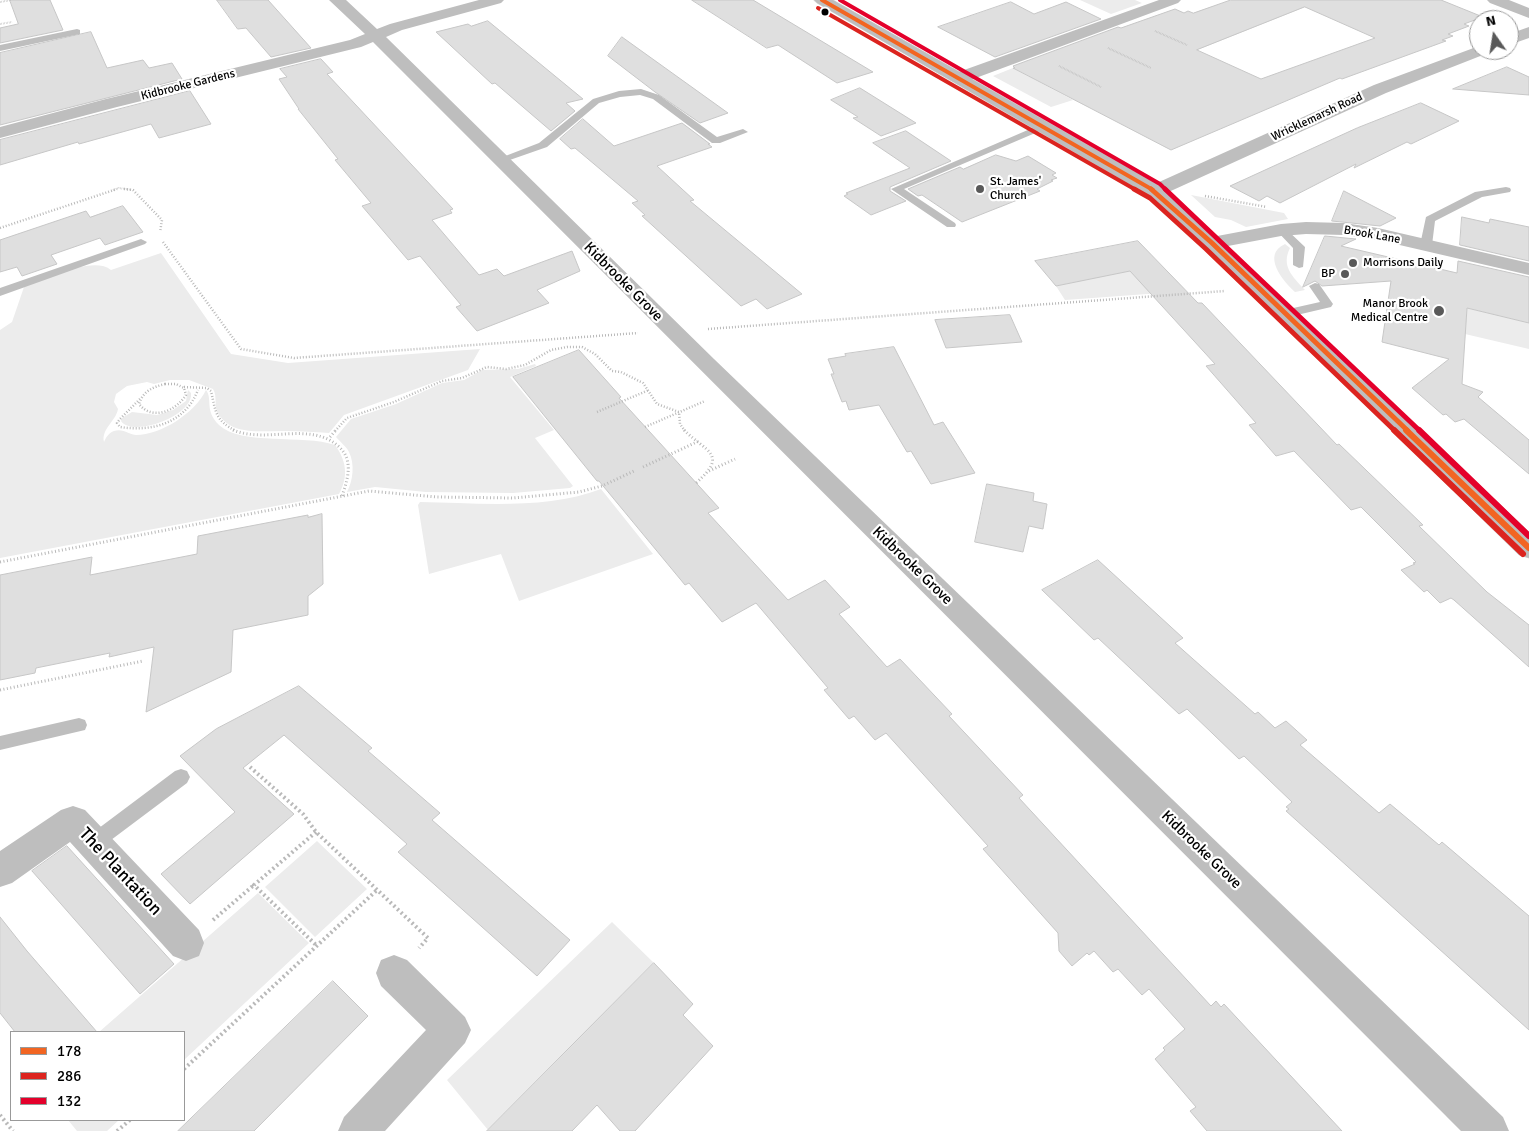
<!DOCTYPE html>
<style>
body{margin:0}
#map{position:relative;width:1529px;height:1131px;overflow:hidden;background:#fff;font-family:Signika,sans-serif}
canvas{display:block}
.legend{position:absolute;left:10px;top:1031px;width:175px;height:90px;box-sizing:border-box;background:#fff;border:1px solid #999;margin:0;padding:6px 9px;list-style:none;font-size:15px;color:#000}
.legend li{display:flex;align-items:center;gap:10px;height:25px}
.legend b{width:25px;border:1px solid #999}
.north{position:absolute;left:1469px;top:10px;width:50px;height:50px;box-sizing:border-box;background:#fff;border:1px solid #999;border-radius:50%;rotate:347deg;font-size:14px;font-weight:700;line-height:20px;text-align:center;color:#000}
.north::after{content:'';display:block;margin:auto;width:18px;height:22px;background:#595959;clip-path:polygon(50% 0,100% 100%,50% 72%,0 100%)}
</style>
<div id="map">
<canvas width="1529" height="1131"></canvas>
<ul class="legend">
<li><b style="height:6px;background:#f26522"></b>178</li>
<li><b style="height:6px;background:#dc241f"></b>286</li>
<li><b style="height:6px;background:#e4002b"></b>132</li>
</ul>
<div class="north">N</div>
</div>
<script>
const ctx = document.querySelector('canvas').getContext('2d');
ctx.lineJoin = 'round';
function fill(path, color) { ctx.fillStyle = color; ctx.fill(path, 'evenodd'); }
function stroke(path, color, width, dash) { ctx.strokeStyle = color; ctx.lineWidth = width; ctx.lineCap = dash ? 'butt' : 'round'; ctx.setLineDash(dash || []); ctx.stroke(path); }
function drawText(font, color, halo, rows, align = 'center') {
  ctx.font = font + ' Signika,sans-serif'; ctx.lineWidth = 4.5; ctx.setLineDash([]); ctx.textBaseline = 'middle'; ctx.strokeStyle = halo; ctx.fillStyle = color; for (const [text, x, y, turn = 0] of rows) {
    ctx.save(); ctx.translate(x, y); ctx.rotate((+turn || 0) * Math.PI / 180); ctx.textAlign = isNaN(turn) ? turn : align; if (halo) ctx.strokeText(text, 0, 0); ctx.fillText(text, 0, 0); ctx.restore();
  }
}
fill(new Path2D(`
 M1080,0H1135L1142,3L1111,14Z
 M1013,68L1073,100L1051,107L993,76Z
 M1191,195L1284,213L1288,219L1246,227L1231,220L1215,217Z
 M1285,244L1290,248C1281,266 1292,276 1305,290L1295,292C1283,281 1261,255 1285,244Z
 M161,253L231,354L288,363L480,349L468,370L344,415L329,433C315,432 301,431 287,431C264,430 234,437 219,415C213,407 218,397 213,389L189,380H170L154,384L147,382L127,386L116,394L114,402L118,409C116,421 101,429 104,442C106,437 109,433 114,431C123,428 130,435 136,435C161,435 195,413 206,390C213,399 204,410 219,425C241,446 303,434 335,445C346,460 349,476 339,494L0,558V330L12,322L24,287C44,280 93,255 111,270Z
 M1139,266L1161,293L1065,300L1056,286Z
 M1467,308L1529,323V349L1465,334Z
 M535,364L536,366L510,377L554,430L535,438L573,486L570,488L513,493L426,492L375,487L347,492C353,481 355,464 349,452C346,446 340,442 336,437L351,419L396,404L442,383L464,380L482,370L518,369Z
 M188,390L191,393C194,416 132,438 121,421L122,418L132,412L157,415L173,410L186,401Z
 M601,489L653,554L519,601L501,554L429,574L418,505L420,502C478,503 547,510 601,489Z
 M317,841L367,889L315,937L265,887Z
 M258,893L309,943L184,1060V1032H99Z
 M612,922L654,963L488,1130L447,1080Z
 M68,1120H119L107,1131H77Z`), '#ececec');
const building = new Path2D(`
 M10,0H50L63,30L0,43V28L18,24Z
 M217,0H268L311,48L271,57L246,28L238,29Z
 M692,0H753L873,72L837,83L778,45L767,48Z
 M1231,0H1441L1483,17L1464,24L1469,26L1448,34L1453,36L1442,40L1446,41L1342,79L1340,78L1171,150L1013,68H1015L1013,66L1118,27L1121,28L1175,9L1184,13L1188,11L1193,13ZM1305,7L1375,38L1261,79L1197,50Z
 M1011,2L1034,14L1066,2L1101,19L995,57L938,27Z
 M488,21L583,99L566,103L575,111L551,131L495,83L492,84L436,32L468,24L471,26Z
 M91,32L107,68L143,60L149,68L172,63L182,79L0,125V53Z
 M622,37L728,113L700,123L655,92L608,56Z
 M321,59L333,72L327,74L453,209L450,210L452,213L432,220L479,275L497,269L504,276L572,251L580,271L537,290L549,303L477,331L456,307L461,305L420,256L408,260L362,206L371,203L335,160L338,159L298,109H299L279,79L287,77L280,69Z
 M1507,67L1529,77V95L1453,89Z
 M860,88L916,123L881,136L853,118L858,117L831,100Z
 M190,91L211,124L159,138L151,124L79,144L78,142L0,165V140Z
 M1421,103L1459,121L1411,144L1407,142L1354,168L1356,164L1280,203L1267,196L1259,201L1230,186L1357,128Z
 M583,119L614,146L682,123L710,144H708L712,147L657,166L694,200L690,201L802,294L767,309L756,299L741,306L642,216L645,215L632,203L638,201L575,148L571,149L560,139Z
 M906,131L951,161L890,187V191L906,201L871,215L844,196L848,194L846,193L910,168L873,143Z
 M996,155L1016,161L1028,156L1056,173L1052,175L1057,178L1051,180L1053,181L1037,189L1040,191L962,222L922,195L918,196L908,189L960,167L963,169Z
 M1344,191L1396,218L1380,226L1332,221Z
 M123,206L143,232L105,245L100,238L51,255L57,264L22,276L17,267L0,272V240L86,211L90,217Z
 M1462,217L1489,223L1490,219L1529,227V261L1460,245Z
 M1325,236L1356,239L1341,246L1457,273L1458,261L1529,277V323L1467,308L1462,384L1483,392L1478,397L1529,440V474L1464,419L1455,422L1446,414L1443,415L1412,388L1449,359L1382,342L1391,281L1322,286L1315,281L1303,287Z
 M1138,241L1198,303H1202L1337,445L1339,444L1423,525L1419,526L1457,563L1487,592L1529,625V667L1454,600L1451,598L1440,603L1427,590L1424,592L1401,570L1415,564L1413,563L1416,562L1361,507L1351,510L1294,451L1276,456L1249,425L1256,423L1206,366L1215,364L1130,271L1056,286L1035,261Z
 M1010,315L1022,342L946,348L935,320Z
 M894,347L934,425L943,422L975,473L931,484L911,451L907,452L879,405L849,410L846,401L842,402L831,374H834L828,359L846,356L845,354Z
 M579,350L621,397L619,398L719,508L708,513L788,600L825,580L850,607L839,614L887,667L900,659L952,714L949,716L1023,795L1019,798L1211,1006L1216,1001L1221,1007L1224,1004L1342,1131H1207L1190,1111L1196,1107L1155,1059L1165,1050L1163,1048L1185,1029L1149,989L1142,995L1118,969L1113,972L1094,951L1089,955L1087,953L1072,966L1059,951L1058,933L983,849L988,846L886,733L875,740L854,716L849,719L824,690L828,688L756,603L722,622L689,583L685,585L599,481H597L513,377Z
 M987,484L1034,493L1033,501L1047,504L1043,529L1029,526L1023,552L975,542Z
 M322,514L323,584L308,596V615L233,630L231,672L146,712L154,647L109,657L110,653L36,668L35,673L0,680V575L92,557L90,575L197,554L198,536L308,515V517Z
 M1098,560L1183,638L1175,643L1255,714L1258,712L1275,728L1286,721L1307,740L1300,745L1379,813L1390,804L1439,845L1442,842L1529,916V1030L1286,811L1289,809L1286,807L1292,802L1244,756L1239,759L1187,709L1179,714L1098,638L1094,640L1042,590Z
 M299,686L372,748L368,751L440,813L432,820L570,940L537,976L398,852L407,844L284,735L243,768L294,814L190,904L161,874L235,812L180,756L216,729Z
 M67,846L174,964L140,994L32,871Z
 M0,917L27,951L97,1032H15L0,1013Z
 M654,963L693,1004L683,1015L713,1046L635,1131H620L597,1105L572,1131H487Z
 M333,981L368,1016L254,1131H178Z`);
fill(building, '#dfdfdf');
stroke(building, '#c7c7c7', 1);
const primary = new Path2D(`
 M814,0H833L1162,187L1219,239L1529,532V558L1519,555L1205,247L1148,195L817,3Z`);
stroke(primary, '#dbdbdb', 1);
stroke(new Path2D(`
 M0,2L11,0
 M0,24L12,22
 M1155,31L1187,45
 M1108,48L1151,68
 M1059,66L1101,87
 M113,190L119,188L132,190`), '#b9b9b9', 2, [0.5, 1]);
stroke(new Path2D(`
 M124,189L133,190L162,220L160,232
 M1205,196L1267,207
 M0,228L117,189
 M163,242L241,349L294,358L638,333
 M708,329L1225,291
 M165,384H176L184,388L186,395C176,411 152,421 139,404C143,391 153,387 165,384Z
 M184,387L207,388L211,391C216,413 215,420 236,431
 M140,399L120,419L117,423L120,427C153,432 185,423 198,390
 M597,412L649,390
 M645,427L705,401
 M335,431L347,418L394,402L442,381L462,378L487,367L506,369L525,365L551,350L567,347H582L595,354L612,371L621,372L643,383L657,404L679,412L680,424L685,431`), '#b9b9b9', 2.5, [1, 2]);
stroke(new Path2D(`
 M233,430C266,444 310,421 338,446C354,459 348,479 342,496
 M684,430C706,452 729,454 696,483
 M330,437L336,430
 M643,467L699,441
 M709,471L735,459
 M0,562L369,491L437,497L513,498L579,492L602,486L634,471
 M0,690L143,661`), '#b9b9b9', 3, [1, 2.5]);
stroke(new Path2D(`
 M250,767L303,814L316,832L428,938L419,948
 M316,832L254,885L317,946
 M213,920L254,885
 M184,1069L377,890
 M0,1115L13,1131
 M117,1131L130,1120`), '#b9b9b9', 4, [2, 3]);
fill(new Path2D(`
 M77,29L80,30V34L0,51V45Z
 M641,89L659,95L717,137L743,129L748,132L720,143H712L653,99L640,95L620,97L599,103L547,147L504,162H496L495,160L539,143L593,99L619,91Z
 M1044,123L1047,124V128L904,189L955,223L956,225L955,227H947L891,189Z
 M1506,187L1510,188L1511,190L1510,192L1482,197L1435,221L1432,245L1426,248L1422,247L1420,245L1426,217L1475,192Z
 M1281,227L1285,228L1305,247L1303,267L1299,268L1293,265V248L1276,230Z
 M141,239L147,242L145,244L0,296V288Z
 M1315,283L1319,284L1333,304L1331,307L1284,318L1280,317L1278,314L1280,311L1320,302L1309,286Z
 M79,718L85,720L87,725L85,730L0,750V736Z
 M181,769L187,771L190,777L187,783L99,849L93,852L87,849L84,843L87,837L175,771Z`), '#bebebe');
fill(new Path2D(`
 M329,0H346L377,29L390,24L479,0H504L501,3L402,30L386,37L714,359L1503,1117L1509,1131H1461L373,42L361,47L117,107L0,138V127L106,99L350,40L365,34Z
 M1159,0H1181L1178,3L965,82H953L951,78L953,74Z
 M1487,0H1509L1529,8V18L1490,3Z
 M1529,27V38L1509,45V34Z
 M1479,46V50H1490L1488,53L1386,93L1162,195L1155,197L1148,195L1145,191L1148,187L1374,85Z
 M1306,222L1344,223L1378,228L1529,263V275L1378,240L1344,235L1306,234L1281,236L1212,249L1205,247L1202,243L1205,239L1212,237L1281,224Z
 M73,806L85,810L199,930L204,943L199,956L186,961L173,956L70,842L12,883L0,887V851L61,810Z
 M394,955L407,960L465,1017L471,1030L465,1043L385,1131H338L344,1117L426,1030L381,986L376,973L381,960Z`), '#bebebe');
fill(primary, '#bebebe');
stroke(new Path2D(`
 M822,0L1153,190`), '#f26522', 4);
stroke(new Path2D(`
 M1151,189L1212,243L1408,431`), '#f26522', 5);
stroke(new Path2D(`
 M1406,430L1529,548`), '#f26522', 6);
stroke(new Path2D(`
 M818,8L1136,190`), '#dc241f', 4);
stroke(new Path2D(`
 M1134,189L1150,198L1206,249L1395,431`), '#dc241f', 5);
stroke(new Path2D(`
 M1394,430L1523,554`), '#dc241f', 6);
stroke(new Path2D(`
 M840,0L1160,184L1166,190`), '#e4002b', 4);
stroke(new Path2D(`
 M1165,189L1420,431`), '#e4002b', 5);
stroke(new Path2D(`
 M1419,430L1529,536`), '#e4002b', 6);
for (const [x, y, r, color] of [
 [825,12,4.5,"#000"],
 [980,189,5,"#595959"],
 [1353,263,5,"#595959"],
 [1345,274,5,"#595959"],
 [1439,311,6,"#595959"]
]) { const dot = new Path2D(); dot.arc(x, y, r, 0, 2 * Math.PI); ctx.fillStyle = color; ctx.fill(dot); stroke(dot, '#fff', 2); }
drawText('12px', '#000', '#fff', [
 ["Kidbrooke Gardens",188,85,-14],
 ["Wricklemarsh Road",1317,117,-25],
 ["Brook Lane",1372,235,10]
]);
drawText('12px', '#000', '#fff', [
 ["St. James'",990,182],
 ["Church",990,196],
 ["Morrisons Daily",1363,263],
 ["BP",1335,274,"right"],
 ["Manor Brook",1428,304,"right"],
 ["Medical Centre",1428,318,"right"]
], 'left');
drawText('15px', '#000', '#fff', [
 ["Kidbrooke Grove",623,282,45],
 ["Kidbrooke Grove",912,566,44],
 ["Kidbrooke Grove",1201,850,44]
]);
drawText('18px', '#000', '#fff', [
 ["The Plantation",120,872,47]
]);
</script>
